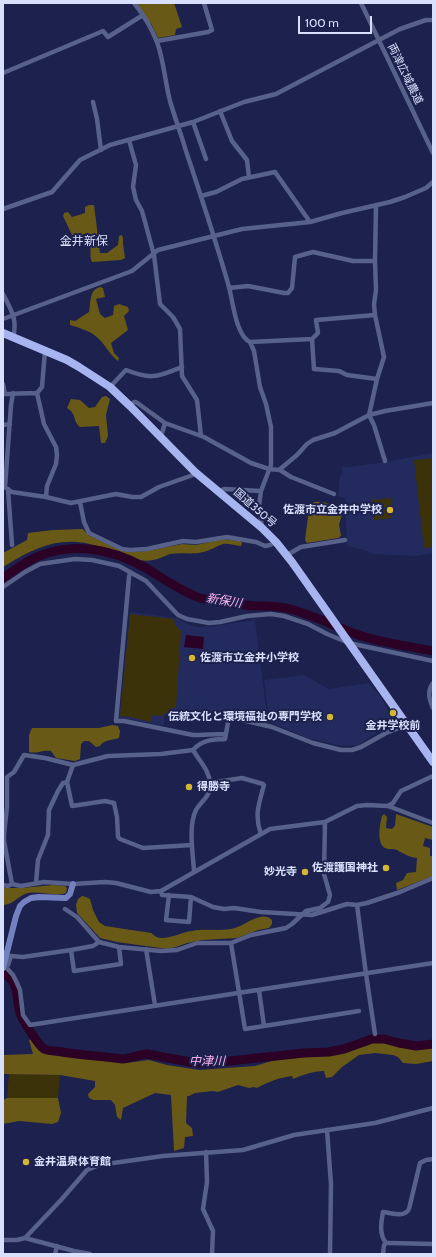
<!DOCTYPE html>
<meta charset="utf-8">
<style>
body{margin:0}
#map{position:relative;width:436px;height:1257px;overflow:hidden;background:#1c214d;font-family:Cabin,sans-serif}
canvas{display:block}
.frame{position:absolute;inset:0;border:4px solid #d9e0fd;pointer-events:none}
.scale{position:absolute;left:298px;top:16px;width:74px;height:18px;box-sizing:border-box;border:2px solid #d9e0fd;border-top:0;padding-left:5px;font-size:12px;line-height:14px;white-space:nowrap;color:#d9e0fd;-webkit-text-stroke:3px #1c214d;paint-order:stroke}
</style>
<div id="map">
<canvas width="436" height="1257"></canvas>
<div class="frame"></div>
<div class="scale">100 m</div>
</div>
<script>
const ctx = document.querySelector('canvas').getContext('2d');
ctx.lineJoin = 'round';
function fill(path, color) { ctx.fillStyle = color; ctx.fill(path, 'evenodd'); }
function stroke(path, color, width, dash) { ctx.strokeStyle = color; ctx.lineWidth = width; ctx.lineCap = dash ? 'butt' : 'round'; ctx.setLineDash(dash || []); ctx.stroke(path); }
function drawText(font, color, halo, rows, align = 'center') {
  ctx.font = font + ' Cabin,"Noto Sans JP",sans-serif'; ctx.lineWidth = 4; ctx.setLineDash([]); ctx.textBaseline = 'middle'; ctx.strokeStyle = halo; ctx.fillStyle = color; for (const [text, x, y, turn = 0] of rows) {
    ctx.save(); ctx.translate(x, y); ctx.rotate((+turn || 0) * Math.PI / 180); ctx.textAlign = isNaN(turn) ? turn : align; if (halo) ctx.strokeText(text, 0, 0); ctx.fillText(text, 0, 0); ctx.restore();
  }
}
fill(new Path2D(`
 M433,453V553L415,556L373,554L364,550L347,546L345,498L338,496L340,475H342V467H348L386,462Z
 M130,612L177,618L190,625L198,627L214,626L255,620L268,723L226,714L174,710L173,715H164V726L129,719H119Z
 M304,675L329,689L369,683L383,700L388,711L399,725L378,732L359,745L349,746L336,745L308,738L269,722L264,680Z`), '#232a5d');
fill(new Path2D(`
 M433,458V547L424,548L414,460Z
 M391,498V507L373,509L372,500Z
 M391,509L392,518L374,520L373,511Z
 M130,614L174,619L175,625L181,631L176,708H172L171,714L163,713V716L152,715V722L129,717L120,716Z
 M9,1074L60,1075L58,1098H7Z`), '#3c320a');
fill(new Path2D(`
 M136,3H174L182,27L176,29L175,35L158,38L152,25Z
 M89,205H94L100,253H107L118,245L119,236L121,235L123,237V244L125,258L121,260L92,262C88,252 94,245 87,233L79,236L72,235L63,216L64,213L68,212L72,217L85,213V207Z
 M100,287L103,288L105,297L96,299L100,314L105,318L113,315L114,306L119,304L128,307L129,311L124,316L128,330L111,343L114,353L119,358L118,361C110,355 106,346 99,339C91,331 80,328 70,325V320L75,321L89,312C91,302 89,290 100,287Z
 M106,396L110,399L106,415L108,436L105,443H101L99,426L80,427C72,420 77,414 67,408L71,399L80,400L89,408L95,407L102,397Z
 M314,502C328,501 332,505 342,514L339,525L341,536L338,538L307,543L305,540L309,509Z
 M83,529L88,535L120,550L129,552L147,551L182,544L196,545L223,539L240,541L242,543L241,546C235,546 229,543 223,544C216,546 210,551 203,552C193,555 181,552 170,554C164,556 159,559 153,560C138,563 122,555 109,550C66,533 40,544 3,567V553L27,540L28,533L53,530Z
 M112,725L118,726L120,731L119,738C113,740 103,740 100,746L96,747L89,741H84L81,744L80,759L75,761L56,758L51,751C41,750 39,754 29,752V735L32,728H99Z
 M384,814L387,817L386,828L392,829L395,826L396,814L433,827V840L425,838L423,846L430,848V856H433V876L397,890L396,883L403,880L407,873L416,872L417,858C409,857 404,854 397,850C393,848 389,850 385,848C376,843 380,824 382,816Z
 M53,885L65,886L67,888L66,893C56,897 40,891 28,893C19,895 13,905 3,905V888H22Z
 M82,896L86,897L90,899L93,910L99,922L105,926L151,933C155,936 157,938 162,938C172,938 182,932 192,931C206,928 222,932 235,928C246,925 262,910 272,920V924L269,928L258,930L237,938L202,940L187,943L176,947L167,949L117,942L100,938L77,913L76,905L78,899Z
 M33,1038L42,1052L52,1055L95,1059L126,1063L149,1060L167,1065L199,1070L255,1066L275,1060L307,1054H335L351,1050L372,1042L382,1041L395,1046L414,1049L433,1047V1061L416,1064L403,1063L398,1057L393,1055L375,1053L359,1055L342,1067L332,1077L326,1078L324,1071C313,1071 303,1075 293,1079L292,1076C278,1078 270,1081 257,1088L254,1087L249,1088L238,1085L218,1092L213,1091L195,1093L189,1096H187L186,1123L192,1128L193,1136L185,1137L184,1148L174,1151L171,1095L155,1093L123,1108L121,1120L117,1117L115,1105L111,1100H93L89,1098L88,1094L95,1087V1081L60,1075L4,1074L3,1055L33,1054L29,1040Z
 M7,1098H58L61,1113L58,1122L52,1124L19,1121L3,1124V1100Z`), '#695917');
fill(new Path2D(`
 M186,635L204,637L203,649L184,647Z`), '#2b0225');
stroke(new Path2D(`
 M3,578C15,570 26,561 39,556C74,542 112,549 144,567C163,578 180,591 200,598C215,602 230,604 245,605C260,607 276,605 290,609C313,615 334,626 356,634C380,643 408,646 433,651
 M3,972C21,985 15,995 20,1013C22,1019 38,1045 44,1049C46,1050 52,1051 56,1051C78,1055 100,1056 122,1059C131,1058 139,1055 147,1054L195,1063H211L304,1053L329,1052L344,1049L372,1039H384L399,1043L416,1046L433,1044`), '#2b0225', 9);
stroke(new Path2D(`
 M134,3C144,15 151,27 157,42C164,61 165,82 170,101C175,118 181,134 186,151C201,196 216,241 229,287C233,302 236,336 250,342L254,351L260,387L266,404L271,427V465L261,491L259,506L262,527
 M361,3L433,153
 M157,41L208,32L212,30L204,3
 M3,73L103,31L108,37L143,15
 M93,102L97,119L101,150
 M220,111L232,141L247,160L249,177
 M193,122L206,159
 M129,140L136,165L133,187L136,200L142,211L154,255L160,304L173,317L180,329L182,376L197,400L201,436
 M201,196L216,192L242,179L275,172L310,222
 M3,209L52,192L80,160L110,145L193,122L244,102L276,94L400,29L426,20H433
 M375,261L376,290L374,304L375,315L384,357L377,379L369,415L374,425L385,461
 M229,288L248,286L284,293H288L292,288L295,257L313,252L353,261H375L376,205
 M3,294C11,310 18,319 13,338
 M375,315L316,320L318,333L312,339L314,369L339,371L347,375L377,379
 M3,319L132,271L158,250L242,229L310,222L342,213L390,202L405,197L426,188L433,182
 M250,342L312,339
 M45,351L42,387L37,393L44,424L56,447L57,455L56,464L47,486L46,497
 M3,384L5,394
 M110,387L126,370C152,380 157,377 182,367
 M3,394L37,393
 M130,406L134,402H136L165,423L204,437L251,463L269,469L279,470L297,455L307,444L313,440L335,433L369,415L385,411L433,403
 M3,425L10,424
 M162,433L165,423
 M280,470L291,477L334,494
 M3,486L12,492L46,497L71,503L116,494L132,497H141L159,487L193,475L195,472
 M5,487L11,405L13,393
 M8,489L12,545
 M219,492L224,489L261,491
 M80,502L84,522L89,533L122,549L130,550L147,549L183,541L196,542L227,537L256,542L265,546L270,545L276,542
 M287,555L301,547L345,540
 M130,573L129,577L116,721H124L193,735C204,735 215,734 226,734
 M3,587L25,572L40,564L75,559L92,560L119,566L146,581L178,615L187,619L209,623L220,622L247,616L271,614L284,616L308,624L327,634L349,643L433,661
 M433,683C427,691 429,699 433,708
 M193,750C200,762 211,772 210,786C210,797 201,801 196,810C188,826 193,854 194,871
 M67,782L72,806L105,801L114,803L117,817L118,837L120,839L143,848L192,845
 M210,783L242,778L263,784L264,785C259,803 254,816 261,834
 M388,806L393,803L401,791L433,776
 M36,883L38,860L48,835L49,810L58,791L63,783L67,782L73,765L108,756L161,754L193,750C203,739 212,740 225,739L229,717L272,727L313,743L341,750H352L361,747L386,733L407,725
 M12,884L4,841V834L7,807V777L14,772L24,755L45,758L73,765
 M3,885L8,886L12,884L21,886L44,882L73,884L105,882L116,883L151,892L161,891L270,829L325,822L357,806L367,805L388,806L433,823
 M161,891L162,895L191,897L213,907L224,909L234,908L261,912L312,915L347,904L357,905L367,903L400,892L433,878
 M169,895L166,920L189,922L191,897
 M357,905L366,974L375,1034
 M65,909L77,917L99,942L119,947L161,951L177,950L197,943H231L251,935L286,928L292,924L306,911L320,908L328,902L330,895L324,874L325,822
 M99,942L93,946L71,950L23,957L11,956L8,965H4L13,975L17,983L20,990L23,1015L30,1025L433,963
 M231,943L245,1029L359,1011
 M146,949L155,1005
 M71,950L74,971L121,964L119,947
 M259,990L264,1026
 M327,1130L331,1184L330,1254
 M206,1152L207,1182L203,1209L213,1231L212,1254
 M25,1238L61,1200L87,1170L99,1165L163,1156L243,1150L294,1135L375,1123L433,1108
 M3,1240H17L25,1238L74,1251L90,1254
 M386,1243C379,1234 381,1223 383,1212C392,1213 404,1218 409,1209L420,1163L426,1160L433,1159
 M55,1254L57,1246
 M383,1254L384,1245L386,1243H389L433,1244`), '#586189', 4.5);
stroke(new Path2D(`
 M3,968L16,916L20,906L24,902L31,898L39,897L66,898L70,894L73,884`), '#7481c1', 6);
stroke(new Path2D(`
 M3,333L67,360L79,367L110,387L130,406L195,472L262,528L276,542L292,562L433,762`), '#a7b4f0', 8);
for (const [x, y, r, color] of [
 [390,510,4,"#d5b534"],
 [192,658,4,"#d5b534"],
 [393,713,4,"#d5b534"],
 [330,717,4,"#d5b534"],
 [189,787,4,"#d5b534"],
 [386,868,4,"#d5b534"],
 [305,872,4,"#d5b534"],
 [26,1162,4,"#d5b534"]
]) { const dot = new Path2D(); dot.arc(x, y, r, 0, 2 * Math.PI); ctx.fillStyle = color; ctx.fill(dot); stroke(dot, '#1c214d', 1.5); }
drawText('11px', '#d9e0fd', '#1c214d', [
 ["両津広域農道",405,74,64],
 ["国道350号",255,508,41]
]);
drawText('bold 11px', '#d9e0fd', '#1c214d', [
 ["佐渡市立金井中学校",382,510],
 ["佐渡市立金井小学校",200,658,"left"],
 ["伝統文化と環境福祉の専門学校",322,717],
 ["金井学校前",393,726,"center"],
 ["得勝寺",197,787,"left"],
 ["佐渡護国神社",378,868],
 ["妙光寺",297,872],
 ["金井温泉体育館",34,1162,"left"]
], 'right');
drawText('12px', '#dbe0f7', '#1c214d', [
 ["金井新保",84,241]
]);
drawText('italic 12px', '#feb3ee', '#1c214d', [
 ["新保川",224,601,9],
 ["中津川",207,1061]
]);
</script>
